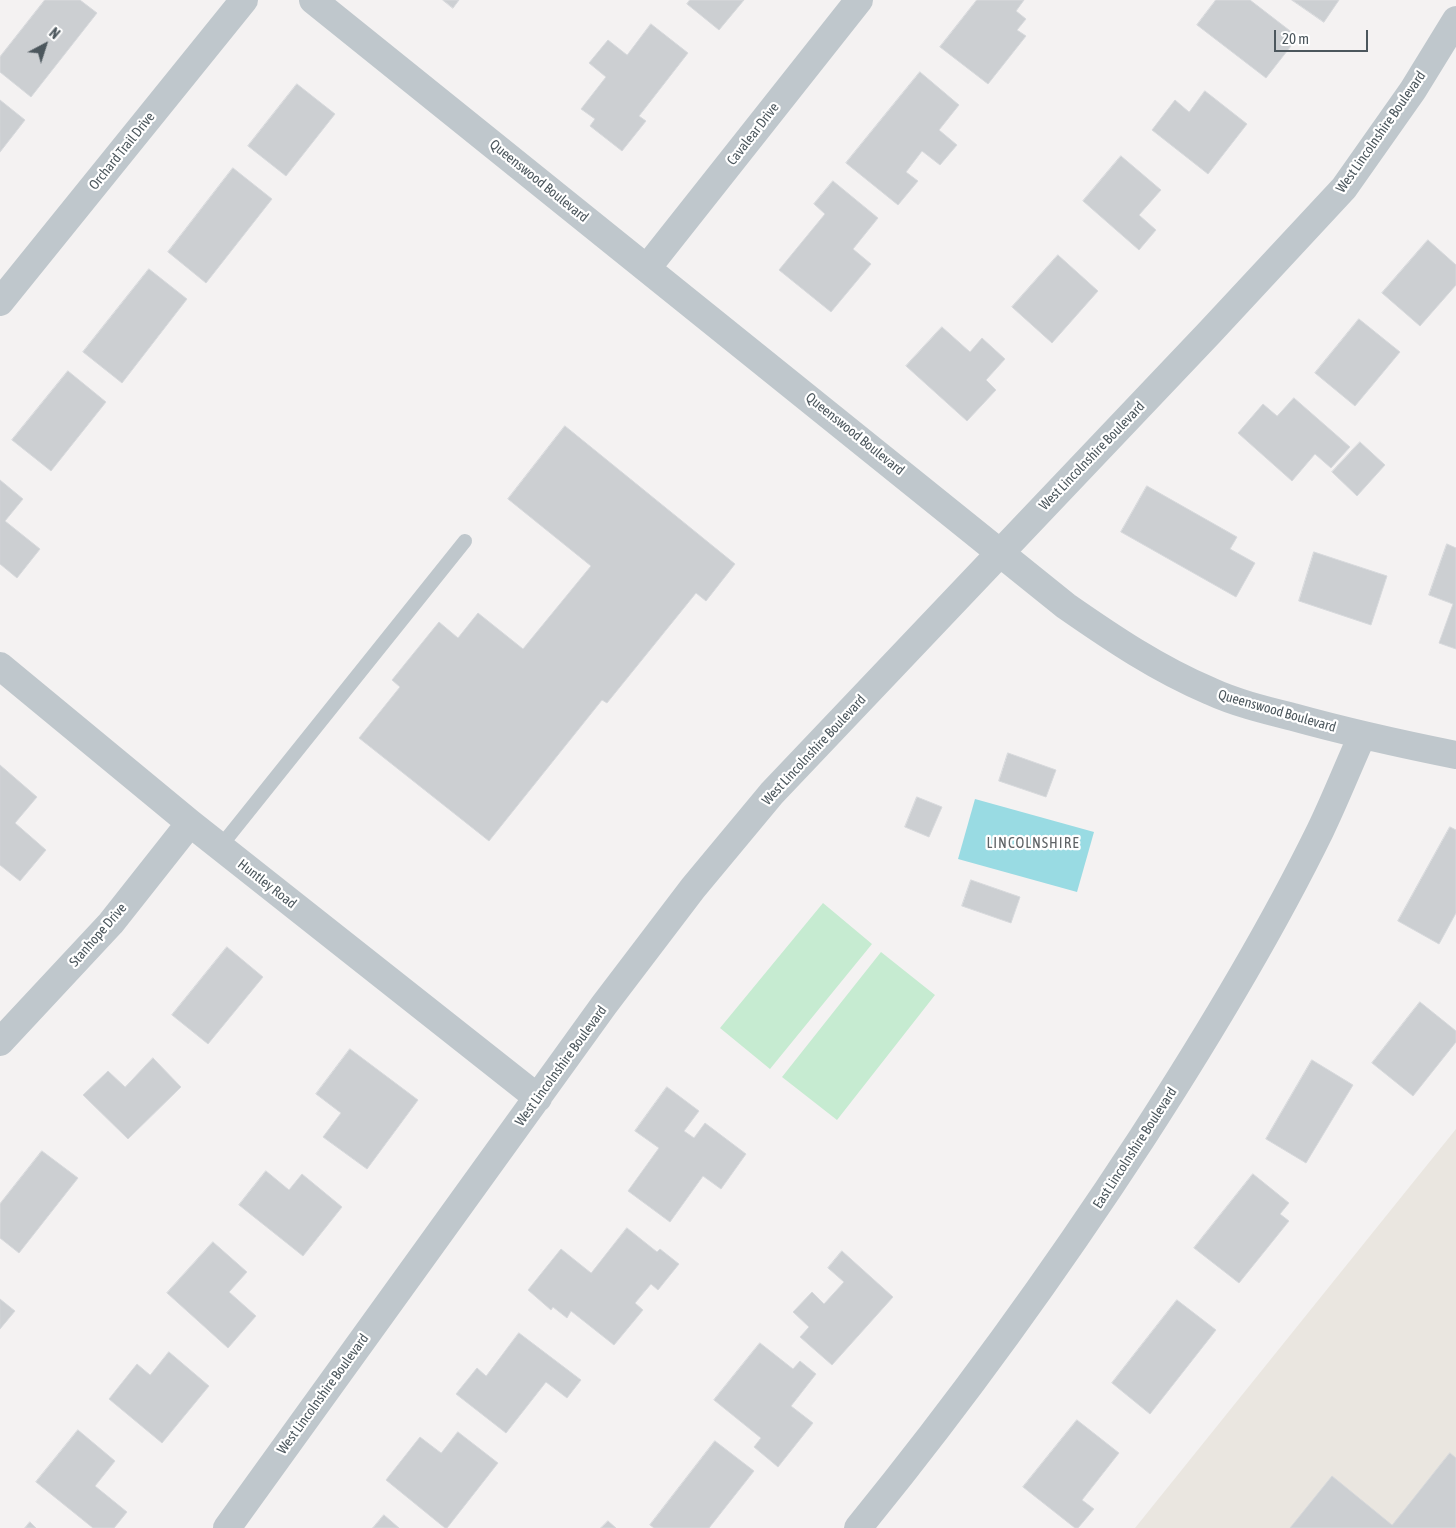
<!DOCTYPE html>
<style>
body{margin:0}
#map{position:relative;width:1456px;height:1528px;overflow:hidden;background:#f4f2f2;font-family:"Asap Condensed",sans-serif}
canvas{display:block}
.north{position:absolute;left:20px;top:20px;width:50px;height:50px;-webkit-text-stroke:4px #fff;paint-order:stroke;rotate:40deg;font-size:14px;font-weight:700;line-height:20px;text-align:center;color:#4c575d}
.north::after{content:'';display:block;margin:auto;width:18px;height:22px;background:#4c575d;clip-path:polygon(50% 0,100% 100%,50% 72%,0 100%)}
.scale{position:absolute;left:1274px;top:30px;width:94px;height:22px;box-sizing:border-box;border:2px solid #4c575d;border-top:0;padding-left:6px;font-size:15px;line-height:18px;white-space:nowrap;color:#4c575d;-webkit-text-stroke:4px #fff;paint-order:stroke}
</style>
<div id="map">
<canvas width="1456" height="1528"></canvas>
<div class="north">N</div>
<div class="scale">20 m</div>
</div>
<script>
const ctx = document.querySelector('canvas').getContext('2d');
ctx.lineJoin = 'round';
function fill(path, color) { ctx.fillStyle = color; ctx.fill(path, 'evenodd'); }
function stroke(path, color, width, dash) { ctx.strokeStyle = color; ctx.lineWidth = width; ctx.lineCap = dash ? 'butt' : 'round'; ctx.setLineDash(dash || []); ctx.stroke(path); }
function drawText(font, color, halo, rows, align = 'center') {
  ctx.font = font + ' "Asap Condensed",sans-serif'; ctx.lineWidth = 4.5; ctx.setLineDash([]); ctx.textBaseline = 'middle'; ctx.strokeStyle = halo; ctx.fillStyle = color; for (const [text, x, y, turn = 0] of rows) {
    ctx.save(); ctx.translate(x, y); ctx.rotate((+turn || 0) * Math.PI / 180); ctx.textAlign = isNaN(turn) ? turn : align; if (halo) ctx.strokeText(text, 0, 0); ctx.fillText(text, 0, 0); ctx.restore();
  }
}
fill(new Path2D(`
 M1456,1129V1528H1135Z`), '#eae6e0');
fill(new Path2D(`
 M823,903L872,944L770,1069L720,1028Z
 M881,952L935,995L837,1120L782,1077Z`), '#c6ebd1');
fill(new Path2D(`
 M975,799L1094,832L1077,892L958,859Z`), '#99dbe3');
const building = new Path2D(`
 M45,0H80L97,13L31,97L0,72V57Z
 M443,0H459L453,8Z
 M690,0H744L719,30L687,4Z
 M977,0H1024L1016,11L1026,19L1017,30L1026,36L988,84L940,47Z
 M1216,0H1250L1298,37L1266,78L1197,25Z
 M1292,0H1339L1324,22Z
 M651,24L688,53L639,116L646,121L622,151L590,126L595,119L581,109L606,77L589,63L608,40L627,55Z
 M920,72L959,105L939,130L957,145L940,165L922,151L906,172L918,181L898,205L846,163Z
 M297,84L335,114L286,176L248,146Z
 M1205,91L1247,124L1208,174L1152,130L1175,100L1189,112Z
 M0,100L25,120L0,152Z
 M1121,156L1161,190L1139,215L1156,230L1139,250L1083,201Z
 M233,168L272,199L206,283L168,252Z
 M833,181L878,218L853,249L871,264L831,312L779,270L825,214L814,204Z
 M1428,240L1456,265V285L1420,326L1382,293Z
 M1058,255L1098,291L1052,343L1012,307Z
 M149,269L187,299L122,383L83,352Z
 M1359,319L1400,352L1355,406L1315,373Z
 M942,327L970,352L982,338L1005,359L986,380L996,390L967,421L906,366Z
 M68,371L106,402L51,471L12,440Z
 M1294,398L1350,447L1331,468L1315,454L1292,481L1238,433L1263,404L1277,416Z
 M565,426L735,564L706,601L696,593L607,703L602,700L489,841L359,738L400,687L392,680L439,622L458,638L478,613L523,649L591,566L508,499Z
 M1360,442L1385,465L1357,496L1332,472Z
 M0,480L23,499L5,521L40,549L17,578L0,564Z
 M1147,486L1237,537L1230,549L1255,563L1236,597L1121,532Z
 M1447,544L1456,548V649L1439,643L1453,604L1429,595Z
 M1314,552L1387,576L1371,625L1299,601Z
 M1008,753L1056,770L1046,797L999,781Z
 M0,765L37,797L15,823L46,850L20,881L0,865Z
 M917,797L942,807L929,837L905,827Z
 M1450,827L1456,830V913L1439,944L1398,921Z
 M971,880L1020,897L1011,923L962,906Z
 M227,947L263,977L208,1044L172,1015Z
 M1420,1002L1456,1031V1042L1413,1096L1372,1063Z
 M350,1049L418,1100L367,1169L323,1137L341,1113L316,1094Z
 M153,1058L181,1087L128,1139L83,1095L108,1071L125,1087Z
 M1312,1060L1353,1085L1306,1163L1266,1139Z
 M667,1087L699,1111L684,1131L694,1138L705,1123L746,1154L721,1189L703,1176L670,1222L628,1191L659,1148L635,1131Z
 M42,1151L78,1178L19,1253L0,1238V1204Z
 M266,1171L289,1190L302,1174L342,1207L303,1256L239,1205Z
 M1253,1174L1289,1203L1280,1214L1289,1221L1239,1283L1194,1248Z
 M627,1228L657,1252L660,1249L679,1264L658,1290L651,1284L635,1303L643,1310L614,1345L571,1311L567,1318L553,1307L551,1310L528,1290L561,1249L591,1273Z
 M213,1242L247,1272L229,1292L256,1316L228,1348L167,1293Z
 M842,1251L893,1297L832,1365L800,1337L809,1327L793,1312L812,1292L824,1304L844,1282L828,1268Z
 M0,1299L15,1311L0,1329Z
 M1177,1300L1216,1330L1150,1414L1112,1383Z
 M519,1333L581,1380L567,1398L546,1382L506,1433L456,1394L477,1368L486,1376Z
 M760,1343L793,1369L800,1361L816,1374L791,1406L813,1423L778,1467L754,1447L761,1438L714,1400Z
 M169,1352L209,1386L162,1443L109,1399L137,1364L150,1375Z
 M1077,1420L1119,1453L1082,1500L1094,1509L1078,1528H1075L1023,1487Z
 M78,1430L115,1461L95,1486L127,1512L114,1528H93L36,1482Z
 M458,1432L498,1463L447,1528H445L386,1480L420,1437L441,1453Z
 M715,1441L754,1471L709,1528H654L650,1525Z
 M1450,1453L1456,1458V1528H1290L1332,1476L1392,1525Z
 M384,1515L399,1528H373Z
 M608,1521L616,1528H601Z
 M30,1522L36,1528H25Z`);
fill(building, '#cccfd2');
stroke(building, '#d7d9dc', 1);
stroke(new Path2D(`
 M220,847L465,541`), '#bfc7cc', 14);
stroke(new Path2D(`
 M313,0L1066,606C1112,638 1158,669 1210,691C1236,703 1265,710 1293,717C1347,732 1401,744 1456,755
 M647,268L859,0
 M0,302L244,0
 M0,666L190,823L538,1098
 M0,1042L111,923L190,823
 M227,1528L604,1005L693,888L772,793L1210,332L1344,188L1413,90L1456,20
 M858,1528C960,1403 1054,1273 1142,1138C1206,1039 1268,937 1320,831C1335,800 1348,767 1362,736`), '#bfc7cc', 28);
drawText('14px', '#4c575d', '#fff', [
 ["West Lincolnshire Boulevard",1381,132,-55],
 ["Cavalear Drive",753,134,-52],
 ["Orchard Trail Drive",122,151,-51],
 ["Queenswood Boulevard",539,181,39],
 ["Queenswood Boulevard",855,434,39],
 ["West Lincolnshire Boulevard",1092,456,-46],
 ["Queenswood Boulevard",1277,711,16],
 ["West Lincolnshire Boulevard",814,750,-47],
 ["Huntley Road",267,884,38],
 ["Stanhope Drive",98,935,-49],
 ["West Lincolnshire Boulevard",561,1066,-54],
 ["East Lincolnshire Boulevard",1135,1148,-57],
 ["West Lincolnshire Boulevard",323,1394,-54]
]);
ctx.letterSpacing = '1px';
drawText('15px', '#5f6366', '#fff', [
 ["LINCOLNSHIRE",1033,843]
]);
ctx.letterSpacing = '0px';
</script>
